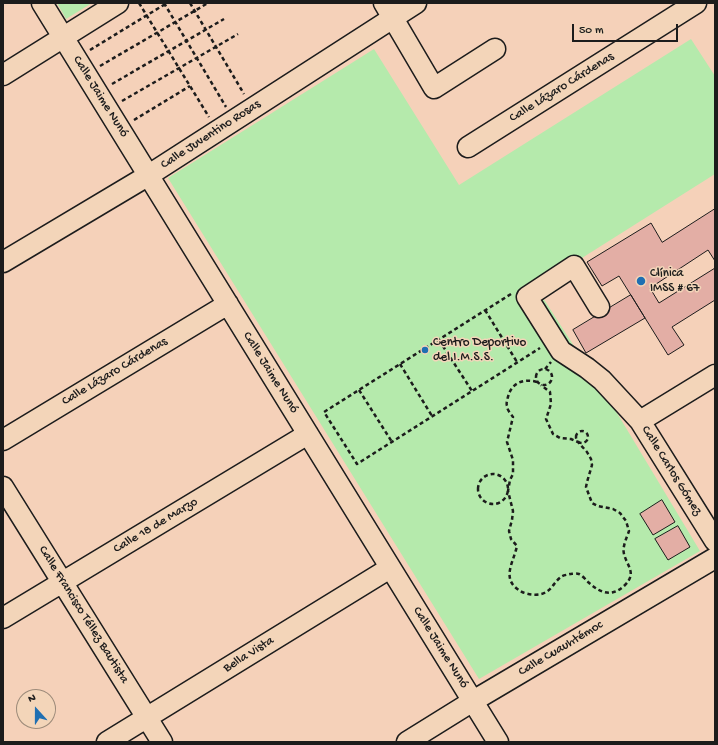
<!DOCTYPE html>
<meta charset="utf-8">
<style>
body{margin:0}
#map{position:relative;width:718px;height:745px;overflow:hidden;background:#f5d1b9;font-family:"Gochi Hand",sans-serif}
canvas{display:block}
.frame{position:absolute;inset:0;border:4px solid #1c1c1c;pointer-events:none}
.north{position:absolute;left:16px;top:689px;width:40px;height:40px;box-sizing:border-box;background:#f3d5b9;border:1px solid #9d8b7a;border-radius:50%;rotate:339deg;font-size:11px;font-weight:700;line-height:16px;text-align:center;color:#1c1c1c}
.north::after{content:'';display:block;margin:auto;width:14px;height:18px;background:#1f6fb2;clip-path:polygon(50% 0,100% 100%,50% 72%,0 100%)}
.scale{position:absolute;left:572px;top:24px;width:106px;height:18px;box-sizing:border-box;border:2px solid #1c1c1c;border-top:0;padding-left:5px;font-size:12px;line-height:14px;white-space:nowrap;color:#1c1c1c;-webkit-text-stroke:3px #f3d5b9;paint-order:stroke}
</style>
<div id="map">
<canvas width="718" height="745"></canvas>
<div class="frame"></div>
<div class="north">N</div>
<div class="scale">50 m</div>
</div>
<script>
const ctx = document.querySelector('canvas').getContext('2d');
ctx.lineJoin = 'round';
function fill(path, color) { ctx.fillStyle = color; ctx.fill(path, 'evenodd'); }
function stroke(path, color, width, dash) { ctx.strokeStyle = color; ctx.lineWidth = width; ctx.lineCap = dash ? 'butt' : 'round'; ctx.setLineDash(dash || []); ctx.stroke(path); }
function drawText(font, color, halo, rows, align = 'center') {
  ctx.font = font + ' "Gochi Hand",sans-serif'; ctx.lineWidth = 3; ctx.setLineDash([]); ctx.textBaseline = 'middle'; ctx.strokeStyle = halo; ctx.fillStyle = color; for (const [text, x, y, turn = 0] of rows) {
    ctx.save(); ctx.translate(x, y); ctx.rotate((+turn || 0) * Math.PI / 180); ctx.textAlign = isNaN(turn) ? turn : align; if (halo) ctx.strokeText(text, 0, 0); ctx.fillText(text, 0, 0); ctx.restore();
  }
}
fill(new Path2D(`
 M57,3H92L66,19Z
 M691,39L715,76V174L536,287L617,413L700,551L479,679L168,178L374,49L459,185Z`), '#b5eaac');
const building = new Path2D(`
 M715,209V261L708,250L650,288L659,303L715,268V300L672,327L684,345L668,355L619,276L602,286L587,262L651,223L662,242Z
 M631,295L645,318L586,353L573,330Z
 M662,500L675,522L653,535L640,514Z
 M678,526L690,547L668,560L655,539Z`);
fill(building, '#e3aea5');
stroke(building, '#1c1c1c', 1);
const minor = new Path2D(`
 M42,3L498,742
 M384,3L434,88L495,49
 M3,75L118,3
 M468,147L696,3
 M3,262L149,175L416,3
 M599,307L574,266L527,297L561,351L587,368L602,380L640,421L715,541
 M640,421L715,375
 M3,440L228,304
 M3,487L162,742
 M3,618L308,434
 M107,742L390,568
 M407,742L473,701L715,558`);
stroke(minor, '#1c1c1c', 23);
stroke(new Path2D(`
 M139,3L209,117
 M164,3L226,107
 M190,3L244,94
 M90,50L167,3
 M100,66L208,3
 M112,84L224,19
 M122,101L238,34
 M134,120L190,86
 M511,294L324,412L357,464L540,348
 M485,310L517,362
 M439,340L472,391
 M400,364L432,416
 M545,369L551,362
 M536 377a8 8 0 1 1 16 0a8 8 0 1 1-16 0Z
 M537,382C524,378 511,383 508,397C507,400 506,404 507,406C507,410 511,414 513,417L507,442L513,460V474L510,480L508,491L513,511L512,520L509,531L511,539L517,546C513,564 500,580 522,592C529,595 540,596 546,592C552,589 555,581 561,577C563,575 567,575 570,574C572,574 576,573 579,574C582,575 586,580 588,582C600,593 612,598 625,585C637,573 627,566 624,554C622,547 627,537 629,531L626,521L620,513L613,509L598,506L592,503L586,487L587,482L592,465L591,459L587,452L578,442L571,439L560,438L553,434L546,419L551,404L550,392L541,385
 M359,390L392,442
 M576 437a6 6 0 1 1 12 0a6 6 0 1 1-12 0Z
 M478 489a15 15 0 1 1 30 0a15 15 0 1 1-30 0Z`), '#1c1c1c', 2.5, [4, 3]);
stroke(minor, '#f3d5b9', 20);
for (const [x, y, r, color] of [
 [641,281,5,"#1f6fb2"],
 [425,350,4,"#1f6fb2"]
]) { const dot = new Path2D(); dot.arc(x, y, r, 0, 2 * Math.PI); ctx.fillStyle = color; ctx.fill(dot); stroke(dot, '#f3d5b9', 1.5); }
drawText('13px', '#1c1c1c', '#f3d5b9', [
 ["Calle Lázaro Cárdenas",562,88,-32],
 ["Calle Jaime Nunó",100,97,58],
 ["Calle Juventino Rosas",211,135,-33],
 ["Calle Lázaro Cárdenas",115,372,-31],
 ["Calle Jaime Nunó",270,373,58],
 ["Calle Carlos Gómez",671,471,58],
 ["Calle 18 de Marzo",156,526,-31],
 ["Calle Francisco Téllez Bautista",83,615,58],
 ["Calle Jaime Nunó",440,648,58],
 ["Calle Cuauhtémoc",561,649,-31],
 ["Bella Vista",249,655,-32]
]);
drawText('13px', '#1c1c1c', '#f3d5b9', [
 ["Clínica",650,274],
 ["IMSS # 67",650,289],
 ["Centro Deportivo",433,343],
 ["del I.M.S.S.",433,358]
], 'left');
</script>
